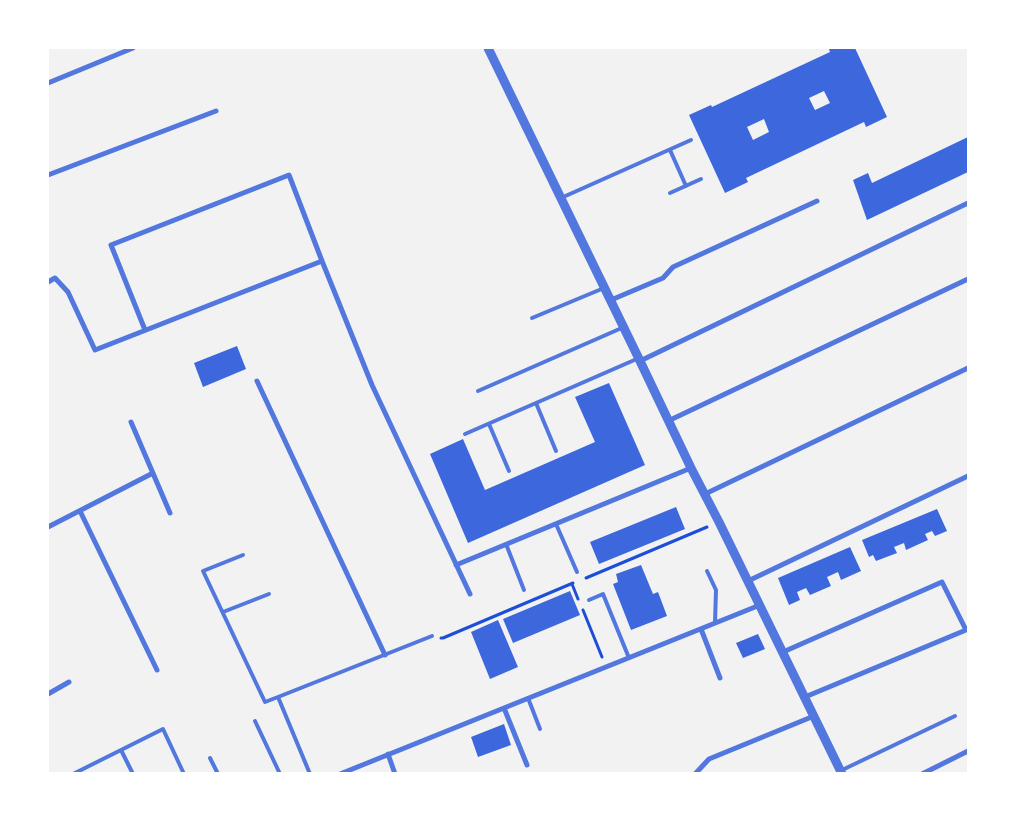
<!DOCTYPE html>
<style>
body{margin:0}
#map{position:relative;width:1016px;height:821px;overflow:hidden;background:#f2f2f2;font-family:"Crimson Pro",serif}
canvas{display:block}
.frame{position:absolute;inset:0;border:49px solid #fff;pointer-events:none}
</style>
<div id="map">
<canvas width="1016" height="821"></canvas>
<div class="frame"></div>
</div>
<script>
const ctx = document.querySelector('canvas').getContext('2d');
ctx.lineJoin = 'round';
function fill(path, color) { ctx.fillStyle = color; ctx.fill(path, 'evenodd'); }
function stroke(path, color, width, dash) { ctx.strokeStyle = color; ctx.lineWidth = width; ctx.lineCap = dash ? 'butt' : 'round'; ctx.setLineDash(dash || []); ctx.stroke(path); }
fill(new Path2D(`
 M832,48H855L887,117L866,127L864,122L746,178L748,182L725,193L689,115L711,105L712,107L830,52L829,49ZM824,91L830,103L815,110L809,98ZM764,119L769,132L753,140L747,127Z
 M968,137V172L867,220L853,180L868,173L872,183Z
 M237,346L246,369L203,387L194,363Z
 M609,383L645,465L468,543L430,454L463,439L485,490L595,442L575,397Z
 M676,507L685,529L599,564L590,542Z
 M937,509L947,531L935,536L932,531L925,534L928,540L906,550L904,543L894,547L897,553L876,561L873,555L869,557L862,540Z
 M850,547L861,571L841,580L838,572L827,577L831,586L810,595L806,588L797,592L800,600L789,605L778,578Z
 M641,565L653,594L658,592L667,616L631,630L613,584L618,582L616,574Z
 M570,591L580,615L513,643L503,619Z
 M498,620L518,667L490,679L471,632Z
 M758,634L765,649L743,658L736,643Z
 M504,724L511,745L478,757L471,737Z`), '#3d67dc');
stroke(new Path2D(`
 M586,578L707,527
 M572,584L578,599
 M583,610L602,657
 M441,638H443L573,583`), '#1d4ed8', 3);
stroke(new Path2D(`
 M670,150L686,186
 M670,193L701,179
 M561,198L691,140
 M532,318L604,288
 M478,391L624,327
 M536,403L556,451
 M489,424L509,471
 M465,434L639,358
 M556,524L577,572
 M506,544L524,590
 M243,555L203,571L265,702L278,697L310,774
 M707,571L716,590L715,623
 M589,600L603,594L629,658
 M223,612L269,594
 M278,697L432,636
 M528,698L540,729
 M255,721L280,774
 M121,750L133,774
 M210,758L218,774
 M840,771L955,716
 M73,774L163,729L184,774`), '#5277de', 4);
stroke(new Path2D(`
 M48,83L133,48
 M48,175L216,111
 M322,261L372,385L470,594
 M48,282L55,278L68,292L95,350L322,261L289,175L111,245L145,330
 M611,300L663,278L673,267L817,201
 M640,361L968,203
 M257,381L385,655
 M668,421L968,279
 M131,422L170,513
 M705,494L968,368
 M80,511L157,670
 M48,527L153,473
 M456,565L691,468
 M748,581L968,476
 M701,629L720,678
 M783,652L942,582L966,630L805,697
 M48,694L69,682
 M504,708L527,765
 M388,754L395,774
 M340,774L760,605
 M695,774L709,759L814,716
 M922,774L968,751`), '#5277de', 5);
stroke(new Path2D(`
 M488,48L640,361L691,468L719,522L842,774`), '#5277de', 9);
</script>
